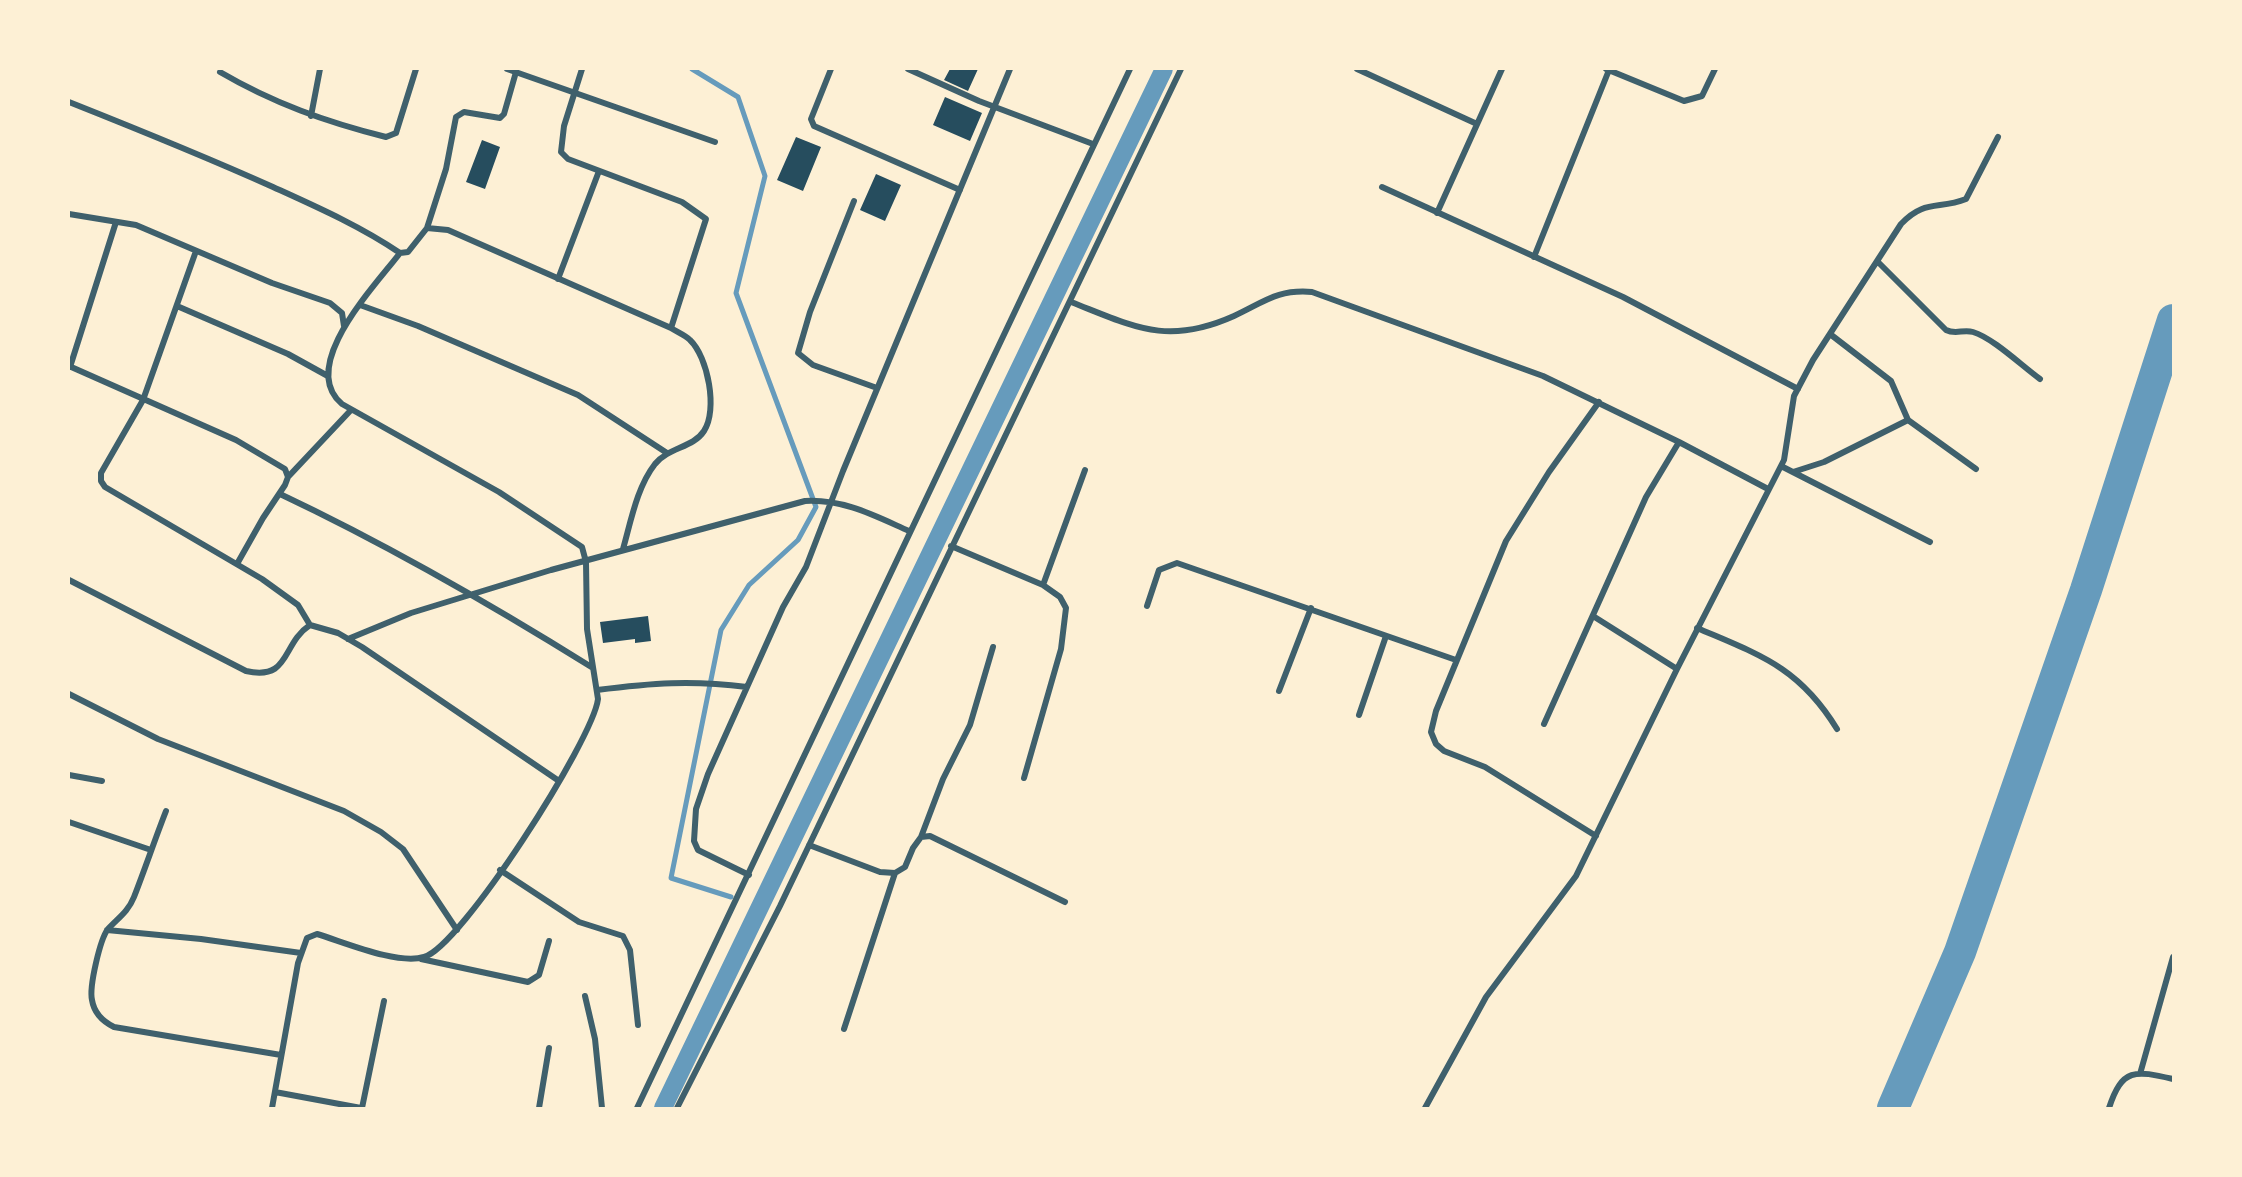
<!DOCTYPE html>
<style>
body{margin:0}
#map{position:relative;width:2242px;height:1177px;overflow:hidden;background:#fdf0d5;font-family:Spectral,serif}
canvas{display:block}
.frame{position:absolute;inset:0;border:70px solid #fdf0d5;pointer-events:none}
</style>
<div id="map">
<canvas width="2242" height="1177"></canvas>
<div class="frame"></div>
</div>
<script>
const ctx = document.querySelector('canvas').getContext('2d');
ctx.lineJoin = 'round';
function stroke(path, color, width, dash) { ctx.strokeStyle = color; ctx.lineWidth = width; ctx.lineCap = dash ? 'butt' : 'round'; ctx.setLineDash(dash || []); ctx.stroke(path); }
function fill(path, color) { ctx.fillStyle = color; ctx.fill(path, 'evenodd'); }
stroke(new Path2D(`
 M692,69L738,97L765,176L736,293L816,507L798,540L749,585L721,630L671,878L731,897`), '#669bbc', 5);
stroke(new Path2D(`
 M663,1108L1164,69`), '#669bbc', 18);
stroke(new Path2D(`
 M1893,1108L1960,952L2086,590L2173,320`), '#669bbc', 32);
fill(new Path2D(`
 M950,69H978L968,91L944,80Z
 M945,97L982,113L970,141L933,125Z
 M796,137L821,147L803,191L777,180Z
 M482,140L500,147L485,189L466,182Z
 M876,174L901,185L885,221L860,210Z
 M648,616L651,641L635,643V639L603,643L600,622Z`), '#264d5e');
stroke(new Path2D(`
 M507,69L715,142
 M582,69L564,126L561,152L568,159L682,202L706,219L671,328
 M831,69L811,119L814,126L960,190
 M908,69L979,101L1093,144
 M1357,69L1477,124
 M1606,69L1684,101L1702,96L1715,69
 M220,72C273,103 326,122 386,137L396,133L416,69
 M69,102C137,129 206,157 273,187C317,207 360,226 400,253L408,252L427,228L448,230L671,328C677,332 685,335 690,340C708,357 718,410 704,431C693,448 669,447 655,464C637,487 631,521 623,549
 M311,116L320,69
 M1382,187L1623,297L1798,389
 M854,201L810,312L798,353L813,365L877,388
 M1437,213L1502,69
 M69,214L136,225L272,283L330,303L342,313L344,326
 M427,228L446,169L456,117L464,112L500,118L504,114L516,72
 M196,251L143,400L101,473V481L105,487L262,579L298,605L310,625
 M1534,257L1609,70
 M1877,261L1946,330C1956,335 1963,329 1973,332C1993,338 2022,366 2040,379
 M558,279L599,171
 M1071,302C1135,327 1167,346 1234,316C1264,302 1278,289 1312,292L1543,376L1679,442L1768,489
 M360,305L418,326L578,395L667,453
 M177,306L288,354L326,375
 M1830,334L1891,381L1908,420L1976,469
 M69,366L236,440L285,469L288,477L285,485L263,518L237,564
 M70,367L116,222
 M1781,466L1930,542
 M1793,472L1824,462L1908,420
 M288,477L351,410
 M280,494C388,545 492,605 593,668
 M951,546L1043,585L1060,597L1066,608L1061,649L1024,778
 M69,580L246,671C291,681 281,644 310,625L338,633L362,647L559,781
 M1043,585L1085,470
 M1147,606L1159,570L1177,563L1456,660
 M1593,616L1677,669
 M1697,628C1760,655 1799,667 1837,729
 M348,639L411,613L551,570L805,501C844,499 875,516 909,531
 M597,690C652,683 691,680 747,687
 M1279,691L1311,608
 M69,694L158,739L344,811L381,832L403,849L457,930
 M1359,715L1386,636
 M1544,724L1646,497L1679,442
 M69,775L102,781
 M166,811C155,839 145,869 134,897C128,912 118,918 108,929C100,939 89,987 92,1000C94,1013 102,1021 114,1027L281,1055
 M69,822L151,850
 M1596,836L1485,767L1444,751L1436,744L1431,732L1436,711L1506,541L1549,472L1599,402
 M921,837L943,779L970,725L993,647
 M809,845L880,872L895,873L905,867L913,848L921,837L930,836L1065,902
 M500,870L579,922L623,936L630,950L638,1025
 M749,875L698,850L694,841L696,809L708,774L752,676L783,607L806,567L843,471L1010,69
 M107,930L201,939L301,953
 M421,959L528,982L539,975L549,941
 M585,996L595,1039L602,1108
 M844,1029L895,873
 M2140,1074L2173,957
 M275,1092L361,1108
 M272,1108L298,963L307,938L317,934C344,942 397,965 424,957C461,947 593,740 598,699L587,629L586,562L582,547L499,492L342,404C297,366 375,286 400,253
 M362,1108L384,1001
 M539,1108L549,1048
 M637,1108L1130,69
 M677,1108L780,906L1181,69
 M1425,1108L1486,997L1576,876L1677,669L1784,460L1794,396L1813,360L1901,224C1925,199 1938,210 1966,199L1998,137
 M2109,1108C2122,1068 2135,1070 2173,1079`), '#3f606c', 6);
</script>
